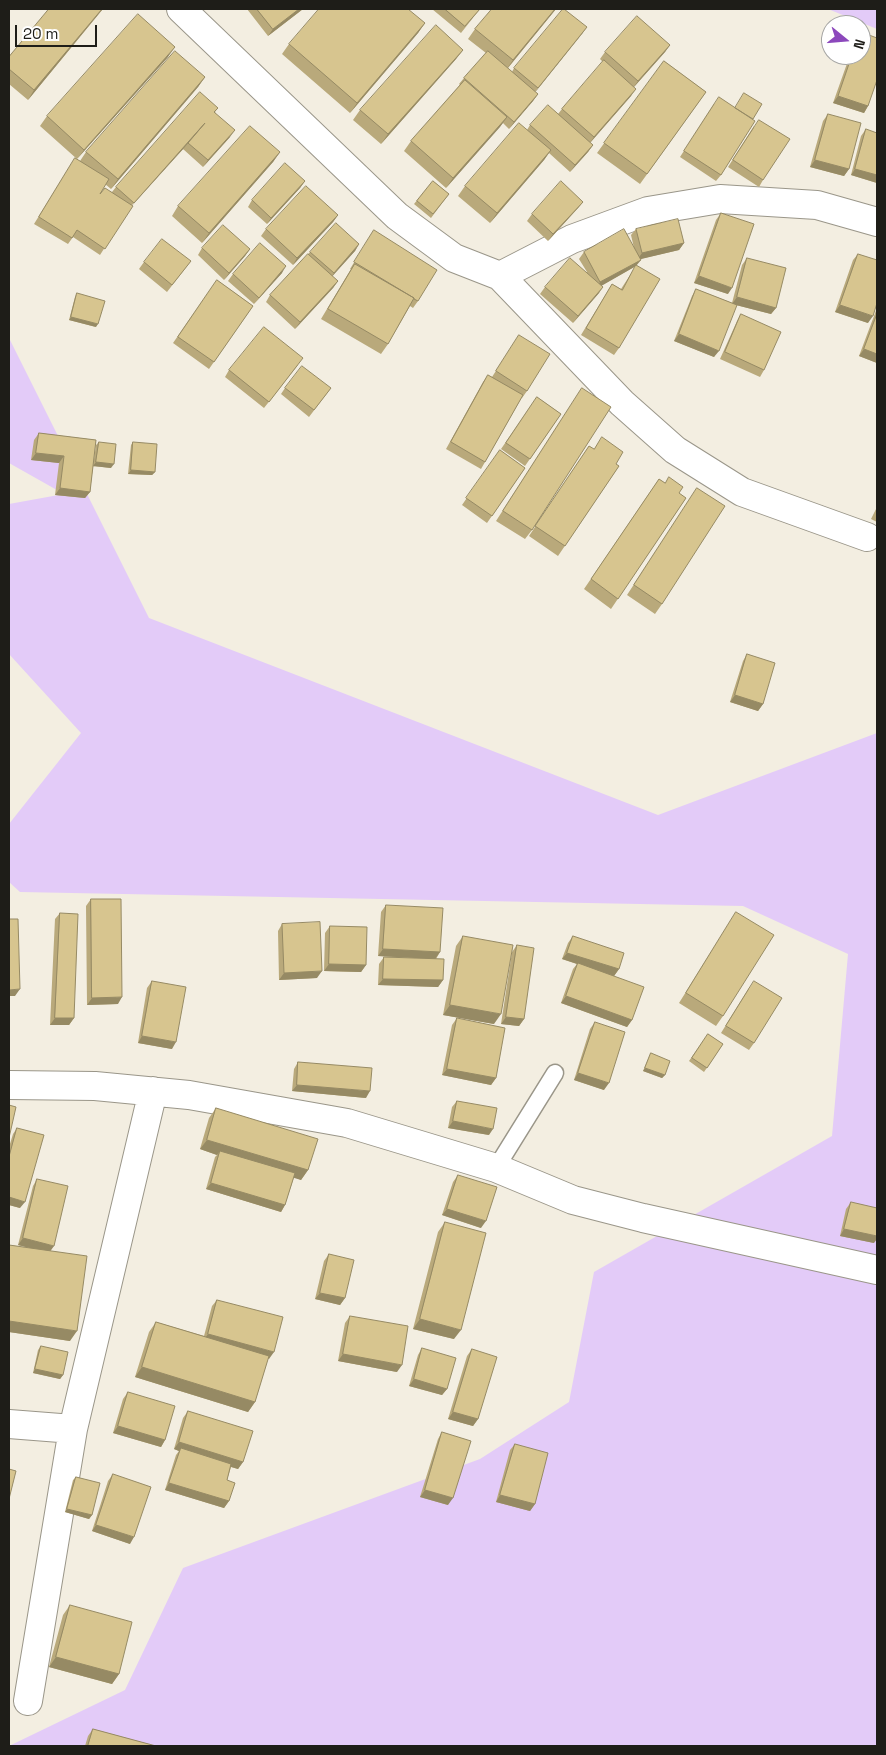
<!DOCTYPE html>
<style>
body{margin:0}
#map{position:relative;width:886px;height:1755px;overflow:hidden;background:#f3eee1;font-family:"Space Grotesk",sans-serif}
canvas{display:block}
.frame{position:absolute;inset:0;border:10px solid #1e1d18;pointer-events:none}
.north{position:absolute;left:821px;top:15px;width:50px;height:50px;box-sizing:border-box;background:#fff;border:1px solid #a5a5a3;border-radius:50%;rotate:107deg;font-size:14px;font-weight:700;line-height:20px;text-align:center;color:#1e1d18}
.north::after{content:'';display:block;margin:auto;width:18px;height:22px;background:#8c48bc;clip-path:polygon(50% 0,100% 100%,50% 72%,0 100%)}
.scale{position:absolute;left:15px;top:25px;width:82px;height:22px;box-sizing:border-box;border:2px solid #1e1d18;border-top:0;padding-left:6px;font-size:15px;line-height:18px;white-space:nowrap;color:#1e1d18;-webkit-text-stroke:4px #fff;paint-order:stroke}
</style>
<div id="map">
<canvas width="886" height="1755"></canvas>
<div class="frame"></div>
<div class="north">N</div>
<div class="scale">20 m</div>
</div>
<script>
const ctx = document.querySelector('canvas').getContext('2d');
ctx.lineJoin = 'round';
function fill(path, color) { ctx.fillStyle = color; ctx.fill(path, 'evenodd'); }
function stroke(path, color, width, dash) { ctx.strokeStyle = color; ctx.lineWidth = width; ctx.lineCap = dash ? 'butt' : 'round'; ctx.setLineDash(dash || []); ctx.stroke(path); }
fill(new Path2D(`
 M828,9H877V29Z
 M9,338L149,618L658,815L877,733V1746H9L125,1690L183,1568L480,1459L569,1402L594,1272L832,1136L848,954L743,906L20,892L9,882V824L81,733L9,654V504L64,494L9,463Z`), '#e3cbf8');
const service = new Path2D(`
 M496,1168L555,1073`);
const minor = new Path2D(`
 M181,9L397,216L454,258L500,276L572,239L648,211L720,199L817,205L877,222
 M500,276L622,403L675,450L742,492L867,537
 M9,1085L95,1086L189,1095L347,1123L496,1168L573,1200L643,1218L877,1270
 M9,1424L73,1429
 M28,1701L73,1429L153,1091`);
stroke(service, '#9a9689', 19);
stroke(minor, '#9a9689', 30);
stroke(service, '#fff', 16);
stroke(minor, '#fff', 28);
fill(new Path2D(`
 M49,9H103L28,100L9,84V57Z
 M247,9H303L268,36Z
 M432,9H480L461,33Z
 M492,9H556L508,68L512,72L514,68L587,27L535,92L538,94L533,101L509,129L503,123L446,188L404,151L411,141L460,85L459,84L464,78L486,53L468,39L475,29Z
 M425,23L418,33L350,113L282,54L289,44Z
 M670,45L665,52L634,87L631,96L590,143L593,145L588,152L570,172L549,153L544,160L490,223L458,196L465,186L527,130L530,125L558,114L562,109L603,62L600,59L605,52Z
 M463,50L456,59L381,144L353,120L360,110Z
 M850,55H861L868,106L864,113L833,103Z
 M168,57L77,159L40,126L47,116Z
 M664,61L706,92L640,184L597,153Z
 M205,77L198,87L111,189L105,184L100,194L112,192L116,187L218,108L215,112L230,137L203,167L183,149L184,148L132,205L100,255L73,237L68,244L34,224L75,158L80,161L86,152Z
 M714,104L753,119L721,175L716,181L680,157Z
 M828,114L849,169L844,176L810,167L823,121Z
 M754,126L763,180L759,187L728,167Z
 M866,129L877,183L851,175L861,136Z
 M280,152L273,162L202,243L172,216L178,206Z
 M305,181L300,188L267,224L248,207L252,200Z
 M433,181L449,194L431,218L414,204Z
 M583,202L578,208L548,241L527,221L532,214Z
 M721,213L728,294L694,283L716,220Z
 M338,215L333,222L293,265L261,236L266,229Z
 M636,229L684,243L679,250L640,259L636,265L619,348L614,355L581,335L612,284L621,289L636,266L602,285L599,293L573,323L540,294L545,287L587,272L579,259L584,252L634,248L631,235Z
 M374,230L418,301L413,308L410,306L388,344L381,354L321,319L351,269H350Z
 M359,244L355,251L332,276L338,281L333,288L295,329L266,302L270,295L310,252Z
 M202,248L250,249L245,256L224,280L198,255Z
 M858,254L868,323L835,312L853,260Z
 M747,258L776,308L771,314L736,305L714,357L674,341L692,296L696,289L732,303L742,265Z
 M191,261L167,292L139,269L144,262Z
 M282,273L254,304L228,281L233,274Z
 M217,280L253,306L209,369L173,343Z
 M77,293L96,327L69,320L75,297Z
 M877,308V363L859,356Z
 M741,314L764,370L760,377L720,359L737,321Z
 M519,335L527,391L522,398V397L485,462L481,469L446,449L483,382L488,375L492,377Z
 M298,365L264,408L225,377L229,370Z
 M285,388H331L309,417L281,394Z
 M582,388L532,530L525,539L496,521Z
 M537,397L561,414L525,466L501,449Z
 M39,433L96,440L90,492L85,498L55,495L59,463L31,460L34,440Z
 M99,442L111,468L93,466L96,445Z
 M133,442L155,472L152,475L128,474L131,445Z
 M589,446L619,466L558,556L529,536Z
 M500,450L525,468L487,523L462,505Z
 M659,479L686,498L611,609L584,589Z
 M697,488L662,604L655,614L627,595Z
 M877,507V522L871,519Z
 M747,654L763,704L758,711L730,702L743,661Z
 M91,899L118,1004L87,1005L86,906Z
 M386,905L440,952L436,959L443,980L438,987L378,985L379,964L384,957L427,959L378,956L381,912Z
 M736,912L723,1016L716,1026L679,1003Z
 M60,913L74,1018L69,1025H50L55,919Z
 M282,924L317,978L279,980L278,931Z
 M330,926L366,965L361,972L324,971L325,933Z
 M463,936L494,1024L443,1015L456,946Z
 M573,936L619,969L614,976L632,1020L627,1027L561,1003L573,969L577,964L562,959L568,943Z
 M517,945L524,1019L519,1026L501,1024L512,952Z
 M152,981L172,1049L138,1043L147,988Z
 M749,988L754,1043L749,1050L721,1033Z
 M457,1018L496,1078L491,1085L442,1075L452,1025Z
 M595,1022L604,1090L574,1080L590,1029Z
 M708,1034L723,1044L704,1072L689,1061Z
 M651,1053L665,1075L662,1078L643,1071L649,1057Z
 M298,1062L366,1098L292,1091L294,1069Z
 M457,1101L489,1135L448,1128L452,1107Z
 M216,1108L308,1170L301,1180L294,1177L285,1205L281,1212L206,1189L215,1157L217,1155L200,1149L209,1118Z
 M17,1128L20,1208L9,1205V1147L13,1134Z
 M458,1175L481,1228L442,1215L453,1182Z
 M37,1179L50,1251L70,1341L9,1332V1245L30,1248L18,1245L33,1186Z
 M851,1202L874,1243L840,1236L846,1209Z
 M445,1222L454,1339L413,1329L438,1232Z
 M329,1254L345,1298L340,1305L315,1299L324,1261Z
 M217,1300L269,1359L268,1358L255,1402L248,1412L135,1377L149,1332L156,1322L204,1336L212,1306Z
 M350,1316L397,1372L338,1361L345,1323Z
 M41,1346L63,1375L60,1379L33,1373L38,1350Z
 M422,1348L447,1389L442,1395L409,1386L418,1355Z
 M472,1349L478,1419L473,1426L448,1419L467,1356Z
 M128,1392L165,1440L161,1447L113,1433L123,1399Z
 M188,1411L243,1462L238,1469L231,1467L227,1480L229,1501L224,1508L165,1490L176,1455L179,1451L174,1449L183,1418Z
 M442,1432L448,1505L420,1497L438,1439Z
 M515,1444L535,1504L530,1511L496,1502L510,1450Z
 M113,1474L130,1544L92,1531L108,1481Z
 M76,1477L92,1515L89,1519L65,1512L73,1480Z
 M70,1605L119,1674L112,1684L49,1667L63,1615Z
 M93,1729L156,1746H85L88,1736Z`), '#b9a97b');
fill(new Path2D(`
 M102,9H103L101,11L28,100L34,90Z
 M299,9H303L268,36L273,29Z
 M555,9H556L506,70L513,60Z
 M425,23L418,33L350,113L357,103Z
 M587,27L582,34L533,95L538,88Z
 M670,45L665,52L633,88L638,81Z
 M175,47L168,57L77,159L84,150Z
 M463,50L456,59L381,144L388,134Z
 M205,77L198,87L111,189L118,179Z
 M636,89L631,96L589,144L594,137Z
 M538,94L533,101L509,129L514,122Z
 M838,96L868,106L864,113L833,103Z
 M507,117L500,127L446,188L453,178Z
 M205,123L184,148L129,209L134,203Z
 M235,130L230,137L203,167L208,160Z
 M593,145L588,152L570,172L575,165Z
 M551,150L544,160L490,223L497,213Z
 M280,152L273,162L202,243L209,233Z
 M815,160L849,169L844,176L810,167Z
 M855,169L877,175V183L851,175Z
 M305,181L300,188L267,224L271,218Z
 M583,202L578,208L548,241L553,234Z
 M338,215L333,222L293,265L297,258Z
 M684,243L679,250L637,260L642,253Z
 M359,244L355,251L329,280L334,273Z
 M250,249L245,256L224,280L229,273Z
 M641,260L636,266L596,289L600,282Z
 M286,266L282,273L254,304L259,298Z
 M699,276L732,288L728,294L694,283Z
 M338,281L333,288L295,329L300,322Z
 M603,287L599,293L573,323L578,316Z
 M737,297L776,308L771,314L732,304Z
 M840,305L873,316L868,323L835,312Z
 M71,317L98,324L96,327L69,320Z
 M679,334L719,351L714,357L674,341Z
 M864,349L877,354V363L859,356Z
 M36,453L64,456L59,463L31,460Z
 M96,462L114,464L111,468L93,466Z
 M131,470L155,472L152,475L128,474Z
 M60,488L90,492L85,498L55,495Z
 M735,695L763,704L758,711L730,702Z
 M383,949L440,952L435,959L378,956Z
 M567,953L619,969L614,976L562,959Z
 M329,964L366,965L361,972L324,971Z
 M322,971L317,978L279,980L284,973Z
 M383,979L443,980L438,987L378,985Z
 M20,989L15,996H9V990Z
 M566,996L632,1020L627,1027L561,1003Z
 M122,997L118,1004L87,1005L92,998Z
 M450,1005L501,1014L494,1024L443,1015Z
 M506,1017L524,1019L519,1026L501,1024Z
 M55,1018H74L69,1025H50Z
 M142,1036L176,1042L172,1049L138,1043Z
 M645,1068L665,1075L662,1078L643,1071Z
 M447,1069L496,1078L491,1085L442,1075Z
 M578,1073L609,1083L604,1090L574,1080Z
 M297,1085L370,1091L366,1098L292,1091Z
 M453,1121L493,1129L489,1135L448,1128Z
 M207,1140L308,1170L301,1180L219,1155L220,1151L217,1155L200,1149Z
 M211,1183L285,1205L281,1212L206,1189Z
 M9,1197L25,1202L20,1208L9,1205Z
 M447,1209L486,1221L481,1228L442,1215Z
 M844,1229L877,1236V1239L874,1243L840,1236Z
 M23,1238L54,1246L49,1253L18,1245Z
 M320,1293L345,1298L340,1305L315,1299Z
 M420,1319L461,1330L454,1339L413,1329Z
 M9,1321L77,1331L70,1341L9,1332Z
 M208,1334L274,1352L269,1359L203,1341Z
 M343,1354L402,1365L397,1372L338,1361Z
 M142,1367L255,1402L248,1412L135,1377Z
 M35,1369L63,1375L60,1379L33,1373Z
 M414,1379L447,1389L442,1395L409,1386Z
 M453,1412L478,1419L473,1426L448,1419Z
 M118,1426L165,1440L161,1447L113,1433Z
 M179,1442L243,1462L238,1469L180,1451L181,1448L179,1451L174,1449Z
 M169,1483L229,1501L224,1508L165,1490Z
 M425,1490L453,1498L448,1505L420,1497Z
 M500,1495L535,1504L530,1511L496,1502Z
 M67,1509L92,1515L89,1519L65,1512Z
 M96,1525L134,1537L130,1544L92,1531Z
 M56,1657L119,1674L112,1684L49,1667Z`), '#968a64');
const building = new Path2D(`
 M49,9H102L34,90L9,69V57Z
 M257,9H299L273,29Z
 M319,9H408L425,23L357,103L289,44Z
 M445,9H480L465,26Z
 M492,9H555L513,60L475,29Z
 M563,9H564L587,27L538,88L514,68Z
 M138,14L175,47L84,150L47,116Z
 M637,16L670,45L638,81L605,52Z
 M436,25L463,50L388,134L360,110Z
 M861,32L877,38V80L868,106L838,96L852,55H861Z
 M175,51L205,77L118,179L86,152Z
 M488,51L538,94L514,122L464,78Z
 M604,60L636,89L594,137L562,109Z
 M664,61L706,92L647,174L604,143Z
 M465,80L507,117L453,178L411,141Z
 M200,92L218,108L214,112L235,130L208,160L188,143L205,123L134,203L116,187Z
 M744,93L762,104L753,119L735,108Z
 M719,97L755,121L721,175L684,151Z
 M548,105L593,145L575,165L530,125Z
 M828,114L861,123L849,169L815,160Z
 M759,120L790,139L763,180L733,160Z
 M519,123L551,150L497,213L465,186Z
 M250,126L280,152L209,233L178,206Z
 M866,129L877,133V175L855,169Z
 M75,158L109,179L100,194L105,188L133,206L105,249L77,230L72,238L39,217Z
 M285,163L305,181L271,218L252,200Z
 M433,181L449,194L433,214L417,201Z
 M561,181L583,202L553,234L532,214Z
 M306,186L338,215L297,258L266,229Z
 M721,213L754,224L732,288L699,276Z
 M678,219L684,243L642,253L636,229Z
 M336,223L359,244L334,273L310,252Z
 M223,225L250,249L229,273L202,248Z
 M624,229L641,260L600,282L584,252Z
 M374,230L437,270L418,301L414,299V298L354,262Z
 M162,239L191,261L172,285L144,262Z
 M260,243L286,266L259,298L233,274Z
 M308,254L338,281L300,322L270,295Z
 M858,254L877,260V303L873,316L840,305Z
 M570,258L603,287L578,316L545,287Z
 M747,258L786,268L776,308L737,297Z
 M355,264L414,298L388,344L328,309Z
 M636,265L660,279L619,348L586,328L612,284L622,290Z
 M217,280L253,306L214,362L178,337Z
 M696,289L737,305L719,351L679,334Z
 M77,293L105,301L98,324L71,317Z
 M741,314L781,332L764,370L725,352Z
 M877,314V354L864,349Z
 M264,327L303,358L269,402L229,370Z
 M519,335L550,354L527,391L496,371Z
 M302,366L331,388L314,410L285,388Z
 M488,375L523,395L485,462L451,442Z
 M582,388L611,407L532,530L503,511Z
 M537,397L561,414L530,459L506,443Z
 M39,433L96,440L90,492L60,488L64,456L36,453Z
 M602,437L623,452L616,464L619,466L565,546L535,526L589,446L594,449Z
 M99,442L116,444L114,464L96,462Z
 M133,442L157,444L155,472L131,470Z
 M500,450L525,468L492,516L466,498Z
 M669,477L683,487L679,493L686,498L618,599L591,579L659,479L665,483Z
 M697,488L725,506L662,604L634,585Z
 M747,654L775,663L763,704L735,695Z
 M91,899H121L122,997L92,998Z
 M386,905L443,908L440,952L383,949Z
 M736,912L774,935L723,1016L686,993Z
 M60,913L78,914L74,1018H55Z
 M9,919H18L20,989L9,990Z
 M320,922L322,971L284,973L282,924Z
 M330,926L367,927L366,965L329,964Z
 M463,936L513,945L501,1014L450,1005Z
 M573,936L624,953L619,969L567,953Z
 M517,945L534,948L524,1019L506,1017Z
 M384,957L444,959L443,980L383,979Z
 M578,963L644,987L632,1020L566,996Z
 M152,981L186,987L176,1042L142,1036Z
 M754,981L782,998L754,1043L726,1026Z
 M457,1018L505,1028L496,1078L447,1069Z
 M595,1022L625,1032L609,1083L578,1073Z
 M708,1034L723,1044L707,1068L692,1058Z
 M651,1053L670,1061L665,1075L645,1068Z
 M298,1062L372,1068L370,1091L297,1085Z
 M457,1101L497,1108L493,1129L453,1121Z
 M9,1105L16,1107L9,1138Z
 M216,1108L318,1139L308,1170L207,1140Z
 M17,1128L44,1135L25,1202L9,1197V1157Z
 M220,1151L295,1173L285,1205L211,1183Z
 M458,1175L497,1187L486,1221L447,1209Z
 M37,1179L68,1186L54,1246L23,1238Z
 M851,1202L877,1208V1236L844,1229Z
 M445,1222L486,1233L461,1330L420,1319Z
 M9,1245L87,1256L77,1331L9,1321Z
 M329,1254L354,1260L345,1298L320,1293Z
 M217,1300L283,1317L274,1352L208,1334Z
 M350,1316L408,1326L402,1365L343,1354Z
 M156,1322L269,1356L255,1402L142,1367Z
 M41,1346L68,1352L63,1375L35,1369Z
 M422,1348L456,1358L447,1389L414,1379Z
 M472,1349L497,1357L478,1419L453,1412Z
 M128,1392L175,1406L165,1440L118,1426Z
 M188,1411L253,1431L243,1462L179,1442Z
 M442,1432L471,1441L453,1498L425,1490Z
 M515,1444L548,1453L535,1504L500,1495Z
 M181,1448L231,1464L227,1480L235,1483L229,1501L169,1483Z
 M9,1469L16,1471L9,1499Z
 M113,1474L151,1487L134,1537L96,1525Z
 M76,1477L100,1483L92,1515L67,1509Z
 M70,1605L132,1622L119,1674L56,1657Z
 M93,1729L156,1746H88Z`);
fill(building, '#d7c58f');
stroke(building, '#968a64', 1);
</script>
